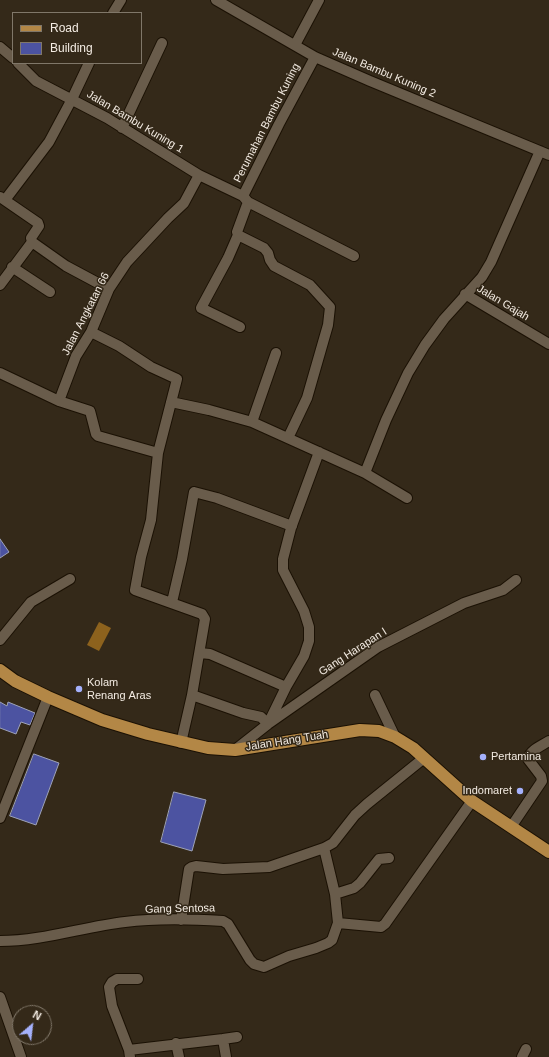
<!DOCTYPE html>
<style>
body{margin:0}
#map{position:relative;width:549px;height:1057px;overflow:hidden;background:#342919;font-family:Helvetica,sans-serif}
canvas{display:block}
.legend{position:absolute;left:12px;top:12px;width:130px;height:52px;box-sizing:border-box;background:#342919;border:1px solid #807769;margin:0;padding:5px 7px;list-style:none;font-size:12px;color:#f3ebe2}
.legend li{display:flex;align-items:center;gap:8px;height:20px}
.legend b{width:20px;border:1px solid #807769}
.north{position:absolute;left:12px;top:1005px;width:40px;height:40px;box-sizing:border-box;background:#342919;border:1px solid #807769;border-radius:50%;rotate:28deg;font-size:11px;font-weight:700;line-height:16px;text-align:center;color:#f3ebe2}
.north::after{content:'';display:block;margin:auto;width:14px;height:18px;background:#a5b1fc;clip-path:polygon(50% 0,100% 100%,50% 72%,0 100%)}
</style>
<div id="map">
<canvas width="549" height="1057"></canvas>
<ul class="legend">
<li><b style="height:5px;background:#b38746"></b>Road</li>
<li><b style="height:11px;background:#4c53a1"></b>Building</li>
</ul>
<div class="north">N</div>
</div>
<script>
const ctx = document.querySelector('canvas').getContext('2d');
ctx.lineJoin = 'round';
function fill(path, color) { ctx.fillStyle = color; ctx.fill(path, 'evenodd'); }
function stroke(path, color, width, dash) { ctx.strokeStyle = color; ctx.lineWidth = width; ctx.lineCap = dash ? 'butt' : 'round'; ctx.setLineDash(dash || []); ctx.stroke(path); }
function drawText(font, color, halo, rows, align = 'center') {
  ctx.font = font + ' Helvetica,sans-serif'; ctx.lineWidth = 3; ctx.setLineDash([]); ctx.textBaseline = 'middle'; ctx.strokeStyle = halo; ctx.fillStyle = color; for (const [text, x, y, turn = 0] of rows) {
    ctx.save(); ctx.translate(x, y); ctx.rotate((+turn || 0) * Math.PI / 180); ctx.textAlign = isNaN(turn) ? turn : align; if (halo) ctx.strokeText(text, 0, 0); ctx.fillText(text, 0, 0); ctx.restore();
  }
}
fill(new Path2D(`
 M99,622L111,628L99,651L87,645Z`), '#8d621d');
const building = new Path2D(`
 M0,539L9,552L0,558Z
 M0,702L7,706L8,702L35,713L30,725L21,722L16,734L0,728Z
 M34,754L59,763L36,825L10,816Z
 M174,792L206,800L192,851L161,842Z`);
fill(building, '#4c53a1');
stroke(building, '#9ea3b8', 1);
const street = new Path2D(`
 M216,0L315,57L370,81L549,155
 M113,13L121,0
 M295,45L319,0
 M0,47L13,58
 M18,63L36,81L107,118L199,175L243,196L248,202L354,256
 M122,128L162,43
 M243,196L279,124L315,57
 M0,197L38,223L39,226L31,238L32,242L66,266L109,289
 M5,200L49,142L72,99L89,63
 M238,235L264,248L268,253L270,260L274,266L310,285L330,307L328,325L307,398L288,438
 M12,267L50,292
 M0,285L32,242
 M465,294L549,344
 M240,327L201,308L228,258L238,235L237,232L248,202
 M91,332L119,346L151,367L177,379L158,453L151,520L141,557L135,590L202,614L205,619L192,695L181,743
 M0,373L59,401L90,411L96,434L98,436L158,453
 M59,401L76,356L91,332L109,289L127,262L168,218L184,203L199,175
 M171,402L209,410L252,422L365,473L407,498
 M252,422L276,353
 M365,473L386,420L408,373L425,345L444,319L482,277L491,262L540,151
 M172,602L182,559L194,492L217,498L292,526
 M0,640L31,602L70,579
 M286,687L304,656L309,641V627L304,611L283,570V559L291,528L319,452
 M192,695L243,713L261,717L268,724L286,687L210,654L200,653
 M375,695L395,737
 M235,750L268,724L378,647L464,603L503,590L516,580
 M0,818L48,697
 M511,827L542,781L541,776L528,759C530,750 541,746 549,741
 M324,848L335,894
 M181,920L189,869L192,867L196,866L223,869L269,867L324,848L333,843L355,815L367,804L424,758
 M338,923L381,927L385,924L472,801
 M0,941C42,941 83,927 125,922C157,918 191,919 223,921L228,924L250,960L254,964L264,967L289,956L316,948L328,943L332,940L338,923L335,894L354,888L360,883L379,859L389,858
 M0,997L21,1057
 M223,1039L237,1037
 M176,1043L179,1057
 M129,1050L223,1039L226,1057
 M130,1057L129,1050L112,1006L109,987L112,982L117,979H138
 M522,1057L526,1049`);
const primary = new Path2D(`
 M0,670L15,681L48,697L102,720L148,734L208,748L235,750L360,730L379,731L395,737L413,748L472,801L549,852`);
stroke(street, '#1b1104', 12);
stroke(primary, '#1b1104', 14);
stroke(street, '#695c4b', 10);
stroke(primary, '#b38746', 12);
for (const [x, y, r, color] of [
 [79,689,4,"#a5b1fc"],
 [483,757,4,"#a5b1fc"],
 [520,791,4,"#a5b1fc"]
]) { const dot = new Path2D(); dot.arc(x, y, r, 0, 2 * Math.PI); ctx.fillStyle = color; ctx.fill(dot); stroke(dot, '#342919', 1.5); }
drawText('11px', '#f3ebe2', '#342919', [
 ["Jalan Bambu Kuning 2",384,73,23],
 ["Jalan Bambu Kuning 1",135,122,31],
 ["Perumahan Bambu Kuning",267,123,-63],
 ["Jalan Gajah",503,303,31],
 ["Jalan Angkatan 66",86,314,-63],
 ["Gang Harapan I",353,652,-33],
 ["Jalan Hang Tuah",287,741,-9],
 ["Gang Sentosa",180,909,-1]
]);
drawText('11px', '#f3ebe2', '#342919', [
 ["Kolam",87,683],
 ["Renang Aras",87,696],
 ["Pertamina",491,757],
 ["Indomaret",512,791,"right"]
], 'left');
</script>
